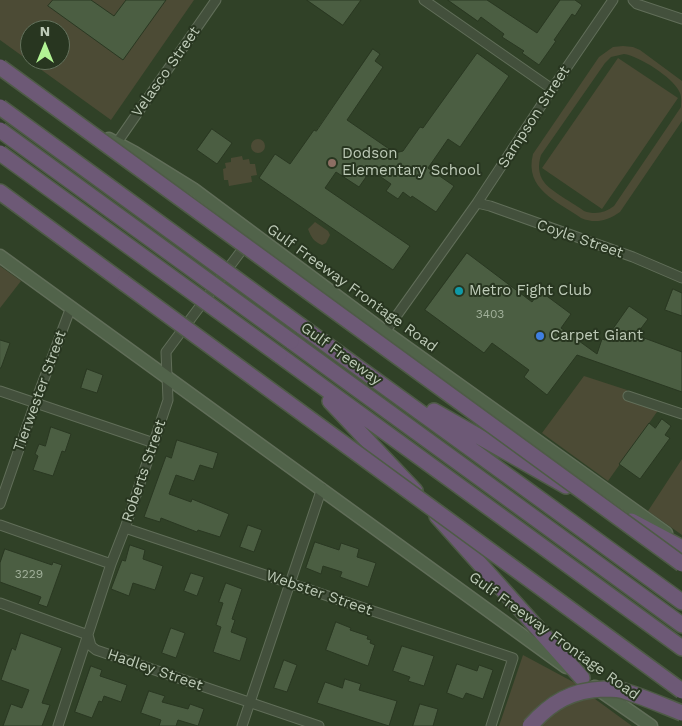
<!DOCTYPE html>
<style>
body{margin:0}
#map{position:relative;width:682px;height:726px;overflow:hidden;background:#304127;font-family:"Work Sans",sans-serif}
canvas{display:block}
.north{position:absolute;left:20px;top:20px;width:50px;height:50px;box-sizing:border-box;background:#283620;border:1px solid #64725d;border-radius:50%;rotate:0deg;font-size:14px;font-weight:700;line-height:20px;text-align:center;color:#becbb8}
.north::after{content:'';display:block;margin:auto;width:18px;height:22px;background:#b2f494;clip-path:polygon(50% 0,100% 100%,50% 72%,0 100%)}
</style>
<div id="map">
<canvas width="682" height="726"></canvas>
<div class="north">N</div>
</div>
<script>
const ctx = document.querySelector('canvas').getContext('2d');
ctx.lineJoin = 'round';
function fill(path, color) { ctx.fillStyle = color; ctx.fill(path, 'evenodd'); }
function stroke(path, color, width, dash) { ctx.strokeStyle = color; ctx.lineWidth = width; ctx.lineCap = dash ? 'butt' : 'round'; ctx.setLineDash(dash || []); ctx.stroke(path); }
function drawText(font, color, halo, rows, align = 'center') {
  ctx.font = font + ' "Work Sans",sans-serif'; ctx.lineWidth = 4; ctx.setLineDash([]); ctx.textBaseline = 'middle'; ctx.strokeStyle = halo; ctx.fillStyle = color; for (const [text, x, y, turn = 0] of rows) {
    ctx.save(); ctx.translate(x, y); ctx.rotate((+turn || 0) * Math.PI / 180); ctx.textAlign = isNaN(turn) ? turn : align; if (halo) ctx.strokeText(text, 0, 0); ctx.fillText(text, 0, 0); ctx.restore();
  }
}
fill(new Path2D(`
 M0,0H194L111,120L0,40ZM30,30H60V60H30Z
 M623,46L633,47L640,50L682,81V121L620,212C607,221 595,224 581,218C557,201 524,189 533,154L599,57L613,47ZM624,54C639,56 672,77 679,91C682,96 681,101 681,107L614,206C605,213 595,215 584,211C575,204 550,191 544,182C538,174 538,164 541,155L605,63L611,57Z
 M618,58L678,98L602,209L542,168Z
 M251 146a7 7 0 1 1 14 0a7 7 0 1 1-14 0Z
 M242,156L243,160L249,159L250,164H255L257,175L251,176L252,182L229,186L228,180H224L223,169L226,168L225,163L231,162V158Z
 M315,222L328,231L330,235L326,243L322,245C314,242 311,237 308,229Z
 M0,266L21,281L0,308Z
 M584,376L627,390L625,398L659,409L608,481L542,433Z
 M682,459V535L648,511Z
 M523,655L577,684C554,691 534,705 522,726H499Z
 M591,696L632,726H539C558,707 565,703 591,696Z`), '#4c4b35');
const building = new Path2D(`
 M53,0H91L114,16L126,0H166L123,60L48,6Z
 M307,0H361L343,25Z
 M448,0H487L537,33L560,0H575L582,5L575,16L572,14L554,40L556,41L539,65L522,53L524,51L502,37L504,34L481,17L478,21Z
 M373,49L380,54L375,61L383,67L347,120L395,153L403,151L420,127L423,128L477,53L509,76L460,147L448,139L428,168L454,186L436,212L412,196L411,198L403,192L398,199L386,191L391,184L371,170L359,187L336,172L325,188L410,246L393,270L259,178L275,154L290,164L314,130L316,131Z
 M212,129L232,143L217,164L197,150Z
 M467,253L532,302L540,291L571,314L561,328L597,354L602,339L605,340L629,306L648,319L636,335L682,352V392L577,355L547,395L524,377L529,370L492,343L484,353L425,310Z
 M673,289L682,293V316L665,310Z
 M0,340L10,343L1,368H0Z
 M87,369L103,375L97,393L81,388Z
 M662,419L671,426L665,435L670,438L640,479L619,464L649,423L655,428Z
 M51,427L71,434L65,452L62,451L53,476L33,470L38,456L35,454L39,444L45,446Z
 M177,440L218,453L213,469L200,465L194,481L176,475L169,494L191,502L192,499L229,514L220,537L198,530L197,532L161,518L160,522L144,517L166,456L171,458Z
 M248,525L262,530L254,552L240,547Z
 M315,542L339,550L341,543L359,549L357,557L376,563L368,587L340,577L342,572L323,566L321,574L306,568Z
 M130,545L145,550L143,559L163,566L155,590L133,583L129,596L111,589L122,560L125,561Z
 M5,549L52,565L53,562L62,565L47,607L38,604L41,597L0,582V563Z
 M191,573L204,577L197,596L184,591Z
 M226,583L242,589L232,619L235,620L231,632L247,638L240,661L213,652L221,627L216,625L223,603L219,602Z
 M336,622L351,628L350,630L368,636L367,639L371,640L370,643L375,645L368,666L326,650Z
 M171,628L185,633L176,658L162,653Z
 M21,633L62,648L42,703L50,705L42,726H3L11,704L22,708L29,690L1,680L12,648L15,650Z
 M402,646L434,656L424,686L408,681L410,677L393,671Z
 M284,660L297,665L287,692L274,688Z
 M457,664L477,671L479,665L493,670L483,699L466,693L463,699L447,693Z
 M91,666L102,670L100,676L127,685L121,702L104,696L102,702L99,701L92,718L75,712Z
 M345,679L361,684L359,690L397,701L389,726L317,703L325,682L342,688Z
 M149,691L165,696L162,702L188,709L190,704L204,709L198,726L178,720L176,726H159L161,720L141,713Z
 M420,704L438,709L433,726H413Z`);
fill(building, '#4b5e42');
stroke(building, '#2a3822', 1);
const minor = new Path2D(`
 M424,0L552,89
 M633,0L637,4L682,19
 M116,144L216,0
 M477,203L490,206L633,257L682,278
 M385,332L477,203L552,89L613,0
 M0,391L154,443
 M628,396L682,414
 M0,504L35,403L71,307
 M0,525L111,564
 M125,528L513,658L491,726
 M0,603L88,635L91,646L96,650L319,726
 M58,726L111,564L125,528L168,400L166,352L253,235
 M242,726L322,488`);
const secondary = new Path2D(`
 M109,139L135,153L193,189L385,332L666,533
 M0,256L566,667
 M595,687L651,726`);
const motorway = new Path2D(`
 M0,192L124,283
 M301,326L682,602
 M291,341L682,625
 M279,355L682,648
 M330,401L415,491
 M434,411L566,486
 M437,516L582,678
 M631,521L682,548`);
stroke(minor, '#616e59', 11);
stroke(secondary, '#616e59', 15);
stroke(motorway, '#4e5b46', 18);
stroke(minor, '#43503c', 9);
stroke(secondary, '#51634a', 12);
stroke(motorway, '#6d5976', 15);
const motorwayBridge = new Path2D(`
 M0,67L682,564
 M0,107L301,326
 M0,130L291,341
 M0,153L279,355
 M124,283L682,691
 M530,726C551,702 572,690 604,689C612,689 620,689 627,692C646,698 664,706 682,713`);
stroke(motorwayBridge, '#4e5b46', 18, []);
stroke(motorwayBridge, '#6d5976', 15);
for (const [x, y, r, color] of [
 [332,163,5,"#8d6e63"],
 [459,291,5,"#0f9aa8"],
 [540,336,5,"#3f7fe0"]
]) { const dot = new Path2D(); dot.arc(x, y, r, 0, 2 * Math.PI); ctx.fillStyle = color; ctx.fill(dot); stroke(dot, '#283620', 2); }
drawText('12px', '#a1b09a', null, [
 ["3403",490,314],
 ["3229",29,574]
]);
drawText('15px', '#becbb8', '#283620', [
 ["Velasco Street",166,72,-55],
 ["Sampson Street",534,117,-57],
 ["Coyle Street",580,239,19],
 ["Gulf Freeway Frontage Road",352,288,36],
 ["Gulf Freeway",341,354,36],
 ["Tierwester Street",40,391,-70],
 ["Roberts Street",144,471,-71],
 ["Webster Street",319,593,19],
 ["Gulf Freeway Frontage Road",554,636,36],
 ["Hadley Street",155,670,19]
]);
drawText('15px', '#becbb8', '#283620', [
 ["Dodson",342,154],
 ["Elementary School",342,171],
 ["Metro Fight Club",469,291],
 ["Carpet Giant",550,336]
], 'left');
</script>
